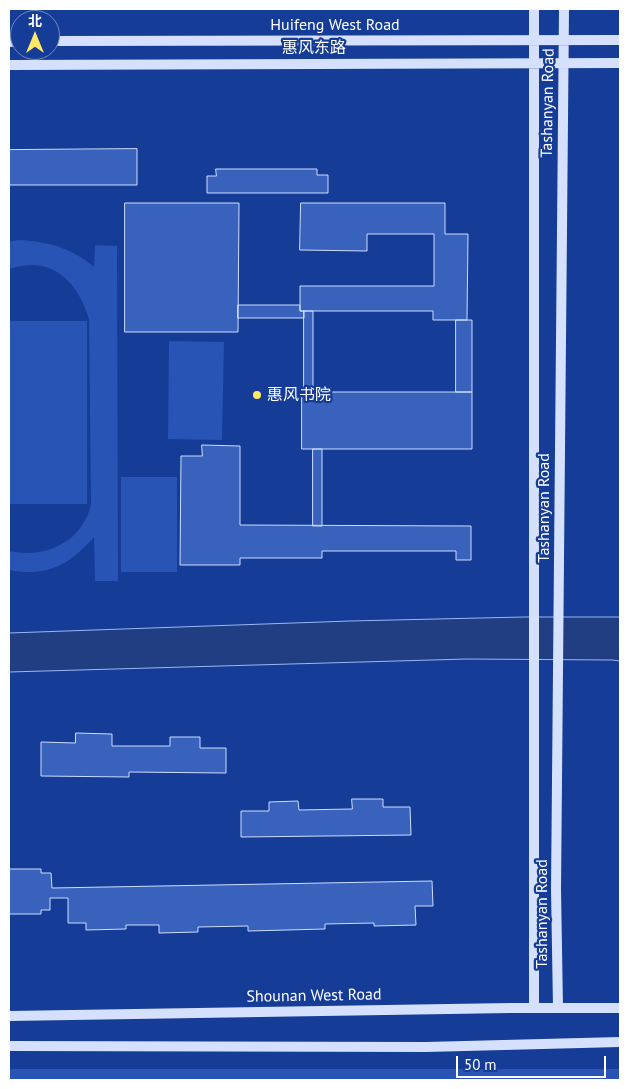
<!DOCTYPE html>
<meta charset="utf-8">
<style>
body{margin:0}
#map{position:relative;width:629px;height:1089px;overflow:hidden;background:#153c97;font-family:"PT Sans","Noto Sans SC",sans-serif}
canvas{display:block}
.frame{position:absolute;inset:0;border:10px solid #fff;pointer-events:none}
.north{position:absolute;left:10px;top:10px;width:50px;height:50px;box-sizing:border-box;background:#153c97;border:1px solid #738ac1;border-radius:50%;rotate:0deg;font-size:14px;font-weight:700;line-height:20px;text-align:center;color:#fff}
.north::after{content:'';display:block;margin:auto;width:18px;height:22px;background:#ffe867;clip-path:polygon(50% 0,100% 100%,50% 72%,0 100%)}
.scale{position:absolute;left:456px;top:1056px;width:150px;height:22px;box-sizing:border-box;border:2px solid #fff;border-top:0;padding-left:6px;font-size:15px;line-height:18px;white-space:nowrap;color:#fff;-webkit-text-stroke:4px #153c97;paint-order:stroke}
</style>
<div id="map">
<canvas width="629" height="1089"></canvas>
<div class="frame"></div>
<div class="north">北</div>
<div class="scale">50 m</div>
</div>
<script>
const ctx = document.querySelector('canvas').getContext('2d');
ctx.lineJoin = 'round';
function fill(path, color) { ctx.fillStyle = color; ctx.fill(path, 'evenodd'); }
function stroke(path, color, width, dash) { ctx.strokeStyle = color; ctx.lineWidth = width; ctx.lineCap = dash ? 'butt' : 'round'; ctx.setLineDash(dash || []); ctx.stroke(path); }
function drawText(font, color, halo, rows, align = 'center') {
  ctx.font = font + ' "PT Sans","Noto Sans SC",sans-serif'; ctx.lineWidth = 4.5; ctx.setLineDash([]); ctx.textBaseline = 'middle'; ctx.strokeStyle = halo; ctx.fillStyle = color; for (const [text, x, y, turn = 0] of rows) {
    ctx.save(); ctx.translate(x, y); ctx.rotate((+turn || 0) * Math.PI / 180); ctx.textAlign = isNaN(turn) ? turn : align; if (halo) ctx.strokeText(text, 0, 0); ctx.fillText(text, 0, 0); ctx.restore();
  }
}
fill(new Path2D(`
 M18,240C47,241 72,248 94,267L95,245L117,246L118,581H95L94,537C68,566 48,577 9,570V551C45,559 83,542 91,504L89,319C77,280 51,255 9,269V242Z
 M9,321H87V504H9Z
 M169,341L224,342L222,440L168,439Z
 M121,477H177V572H121Z
 M9,1069H620V1080H9Z`), '#2854b6');
const water = new Path2D(`
 M524,617H620V661L612,660L467,659L9,672V633L350,621Z`);
fill(water, '#213e83');
stroke(water, '#99b7f5', 1);
const building = new Path2D(`
 M137,149V185H9V150Z
 M216,169H317V175H328V193H207V176H216Z
 M125,203H239L238,332H125Z
 M301,203H445V234H468L467,320H433V311H300V286H434V234H367V251L300,250Z
 M238,305H300V311H304V318H238Z
 M304,311H313V392H304Z
 M456,320H472V392H456Z
 M302,392H472V449H302Z
 M202,445L240,446V525L471,526V560H456V551H322V558H240V565H180L181,456H202Z
 M313,449H322V526H313Z
 M76,733L112,734V746H170V737H200V748H226V773L129,772V777L41,776V742L75,743Z
 M352,799H383V807H410L411,835L241,837V811H269V802L298,801L299,810L352,809Z
 M9,869H41V873H51L52,888L432,881L433,906H415L416,925L374,926V923L325,924V929L248,931V926L198,927V932L159,933V925H126V929L86,930V923H68V898H50V910H41V914H9Z`);
fill(building, '#3962bc');
stroke(building, '#ceddfc', 1);
stroke(new Path2D(`
 M534,9V1008
 M50,41L620,40
 M9,42L20,41
 M9,65L620,63
 M558,1008L556,889L564,9
 M9,1016L511,1008H620
 M9,1046L426,1047L620,1042`), '#d5e1fc', 10);
for (const [x, y, r, color] of [
 [257,395,5,"#ffe867"]
]) { const dot = new Path2D(); dot.arc(x, y, r, 0, 2 * Math.PI); ctx.fillStyle = color; ctx.fill(dot); stroke(dot, '#153c97', 2); }
drawText('16px', '#fff', '#153c97', [
 ["Huifeng West Road",335,25],
 ["惠风东路",314,48],
 ["Tashanyan Road",548,103,-89],
 ["Tashanyan Road",544,508,-90],
 ["Tashanyan Road",542,914,-90],
 ["Shounan West Road",314,996,-1]
]);
drawText('16px', '#fff', '#153c97', [
 ["惠风书院",267,395]
], 'left');
</script>
